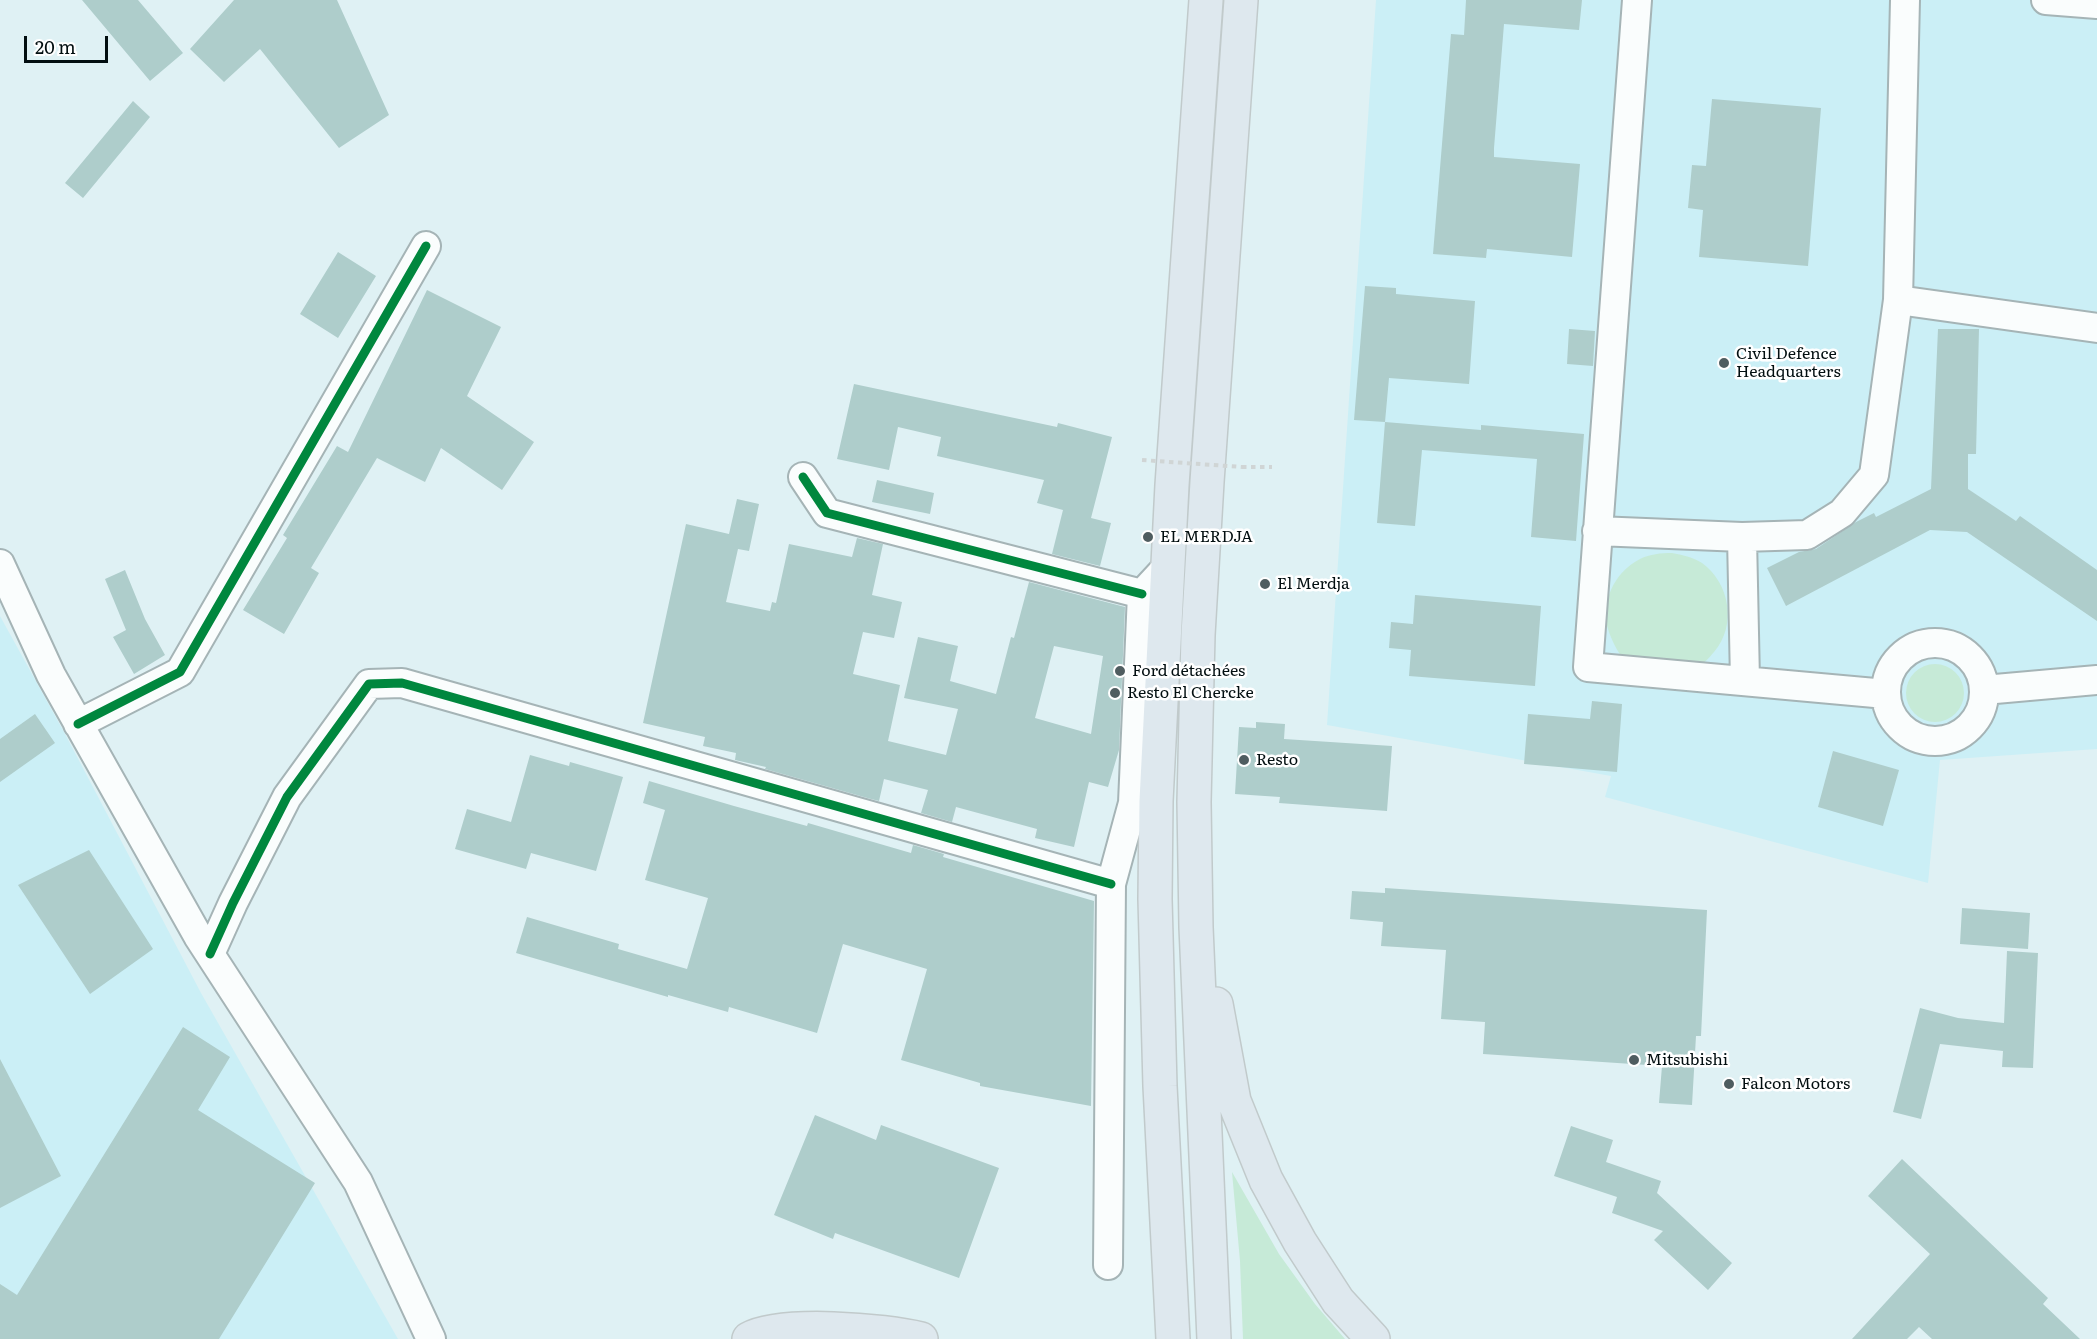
<!DOCTYPE html>
<meta charset="utf-8">
<style>
body{margin:0}
#map{position:relative;width:2097px;height:1339px;overflow:hidden;background:#dff1f4;font-family:Literata,serif}
canvas{display:block}
.scale{position:absolute;left:24px;top:36px;width:84px;height:27px;box-sizing:border-box;border:3px solid #020e10;border-top:0;padding-left:8px;font-size:18px;line-height:21px;white-space:nowrap;color:#020e10;-webkit-text-stroke:4px #fff;paint-order:stroke}
</style>
<div id="map">
<canvas width="2097" height="1339"></canvas>
<div class="scale">20 m</div>
</div>
<script>
const ctx = document.querySelector('canvas').getContext('2d');
ctx.lineJoin = 'round';
function fill(path, color) { ctx.fillStyle = color; ctx.fill(path, 'evenodd'); }
function stroke(path, color, width, dash) { ctx.strokeStyle = color; ctx.lineWidth = width; ctx.lineCap = dash ? 'butt' : 'round'; ctx.setLineDash(dash || []); ctx.stroke(path); }
function drawText(font, color, halo, rows, align = 'center') {
  ctx.font = font + ' Literata,serif'; ctx.lineWidth = 5; ctx.setLineDash([]); ctx.textBaseline = 'middle'; ctx.strokeStyle = halo; ctx.fillStyle = color; for (const [text, x, y, turn = 0] of rows) {
    ctx.save(); ctx.translate(x, y); ctx.rotate((+turn || 0) * Math.PI / 180); ctx.textAlign = isNaN(turn) ? turn : align; if (halo) ctx.strokeText(text, 0, 0); ctx.fillText(text, 0, 0); ctx.restore();
  }
}
fill(new Path2D(`
 M1376,0H2097V749L1940,760L1928,883L1605,797L1611,776L1327,725Z
 M0,616L64,732L201,993L398,1339H0Z`), '#cbeff6');
fill(new Path2D(`
 M1672,553C1682,555 1693,557 1702,563C1730,583 1737,626 1714,652C1709,658 1701,667 1693,669C1682,671 1667,667 1656,666C1649,666 1639,667 1633,665C1621,661 1613,643 1609,632C1599,604 1614,572 1640,559C1650,554 1661,553 1672,553Z
 M1906 693a29 29 0 1 1 58 0a29 29 0 1 1-58 0Z
 M1232,1172L1279,1254L1315,1304L1345,1339H1243L1240,1261Z`), '#c6ead7');
fill(new Path2D(`
 M82,0H138L183,53L150,81Z
 M234,0H337L389,115L339,148L260,49L224,82L190,49Z
 M1466,0H1582L1579,30L1504,24L1494,148V157L1580,164L1572,257L1487,249L1486,258L1433,254L1451,34L1464,35Z
 M1712,99L1821,108L1808,266L1699,257L1703,210L1688,208L1692,165L1706,166Z
 M133,101L150,117L83,198L65,183Z
 M338,252L376,276L338,338L300,314Z
 M1365,286L1396,288V294L1475,301L1469,384L1389,378L1385,422L1354,420Z
 M427,290L501,327L467,396L534,442L502,490L441,448L425,482L377,458L311,568L319,573L284,634L243,610L287,538L283,535L337,446L348,452Z
 M1569,329L1595,331L1593,366L1567,364Z
 M1938,329H1979L1976,454H1968V489L2016,521L2020,516L2097,570V621L1967,532L1930,530L1786,606L1767,568L1799,552L1816,549L1856,522L1874,513L1876,517L1931,489Z
 M854,384L1057,427L1058,423L1112,437L1091,518L1111,523L1100,566L1052,554L1063,510L1037,503L1044,480L937,456L941,437L898,427L889,470L837,459Z
 M1385,422L1481,430V425L1584,434L1576,541L1531,537L1537,459L1422,450L1415,526L1377,523Z
 M877,480L934,493L930,514L872,502Z
 M737,499L759,504L749,551L738,549L726,602L770,611L772,602L776,603L789,544L852,557L857,538L883,544L872,595L902,602L894,638L863,632L853,674L900,685L888,741L946,755L958,709L904,698L918,637L958,646L950,681L996,694L1011,637L1014,638L1029,582L1125,607L1119,750L1108,787L1089,782L1074,847L1035,838L1037,829L956,807L952,822L921,813L928,790L884,779L879,801L871,799L765,769L766,767L735,760L736,753L703,746L705,737L643,723L686,524L729,534ZM1054,646L1103,656L1091,734L1035,718Z
 M125,570L145,619L165,655L134,674L113,637L126,630L105,579Z
 M1415,595L1541,606L1535,686L1409,676L1411,650L1389,648L1391,622L1413,624Z
 M1592,701L1622,704L1617,772L1524,764L1528,714L1590,719Z
 M35,714L55,743L0,782V739Z
 M1256,722L1285,724L1284,739L1392,746L1387,811L1279,803L1280,797L1235,794L1239,727L1256,728Z
 M1833,751L1899,770L1883,826L1818,807Z
 M530,755L569,766L570,762L623,777L596,871L531,853L526,869L455,849L467,809L511,822Z
 M649,781L734,806L807,826L808,823L911,853L913,845L944,854L943,857L1094,901L1091,1106L980,1086V1083L901,1060L927,969L843,944L817,1033L729,1007L728,1012L668,995V997L516,953L527,917L619,944L618,949L687,969L708,898L645,880L665,810L643,803Z
 M89,850L153,949L90,994L18,885Z
 M1385,888L1707,910L1701,1036H1696L1692,1105L1659,1103L1662,1066L1483,1054L1485,1022L1441,1019L1446,950L1381,946L1383,922L1350,919L1352,891L1385,893Z
 M1962,908L2030,913L2028,949L1960,944Z
 M2007,951L2038,953L2033,1068L2002,1067L2003,1051L1940,1044L1921,1119L1893,1112L1920,1008L1958,1018L2004,1023Z
 M183,1027L230,1057L198,1110L315,1183L219,1339H0V1284L17,1295Z
 M0,1059L61,1176L0,1208Z
 M815,1115L876,1140L881,1125L999,1168L959,1278L835,1233L833,1239L774,1215Z
 M1571,1126L1613,1140L1606,1162L1661,1181L1657,1193L1732,1263L1708,1290L1654,1240L1663,1231L1612,1213L1617,1197L1554,1176Z
 M1902,1159L2048,1298L2043,1304L2080,1339H1932L1919,1327L1907,1339H1852L1930,1254L1868,1196Z`), '#aecdcb');
const minor = new Path2D(`
 M1637,0L1588,667L1886,694
 M1905,0L1898,300L2097,328
 M2046,0L2097,4
 M803,477L827,513L1142,594
 M1597,531L1742,537L1807,535L1842,513L1874,475L1898,300
 M1742,537L1745,681
 M0,564L51,675L198,936L358,1182L431,1339
 M1886 692a49 49 0 1 1 98 0a49 49 0 1 1-98 0Z
 M1984,690L2097,680
 M78,724L180,672L426,246
 M210,954L233,903L287,797L369,684L402,683L1111,884
 M1108,1265L1111,884L1133,803L1142,594L1168,566`);
const highway = new Path2D(`
 M1216,1004L1234,1101L1266,1180L1300,1242L1338,1301L1373,1339
 M749,1339C781,1321 885,1330 921,1339
 M1173,1339L1160,1086L1155,899L1156,801L1172,485L1206,0
 M1214,1339L1196,927L1194,802L1198,635L1207,482L1241,0`);
stroke(minor, '#a5b4b6', 32);
stroke(highway, '#c1cacb', 36);
stroke(new Path2D(`
 M1242,467H1272`), '#d0d5d5', 4, [4.5, 4.5]);
stroke(minor, '#fafdfd', 28);
stroke(highway, '#dee8ee', 33);
stroke(new Path2D(`
 M1142,460L1242,467`), '#d0d5d5', 4, [4.5, 4.5]);
stroke(new Path2D(`
 M803,477L827,513L1142,594
 M78,724L180,672L426,246
 M210,954L233,903L287,797L369,684L402,683L1111,884`), '#00873e', 9);
for (const [x, y, r, color] of [
 [1724,363,6,"#4f5d60"],
 [1148,537,6,"#4f5d60"],
 [1265,584,6,"#4f5d60"],
 [1120,671,6,"#4f5d60"],
 [1115,693,6,"#4f5d60"],
 [1244,760,6,"#4f5d60"],
 [1634,1060,6,"#4f5d60"],
 [1729,1084,6,"#4f5d60"]
]) { const dot = new Path2D(); dot.arc(x, y, r, 0, 2 * Math.PI); ctx.fillStyle = color; ctx.fill(dot); stroke(dot, '#fff', 2); }
drawText('16px', '#020e10', '#fff', [
 ["Civil Defence",1736,354],
 ["Headquarters",1736,372],
 ["EL MERDJA",1160,537],
 ["El Merdja",1277,584],
 ["Ford détachées",1132,671],
 ["Resto El Chercke",1127,693],
 ["Resto",1256,760],
 ["Mitsubishi",1646,1060],
 ["Falcon Motors",1741,1084]
], 'left');
</script>
